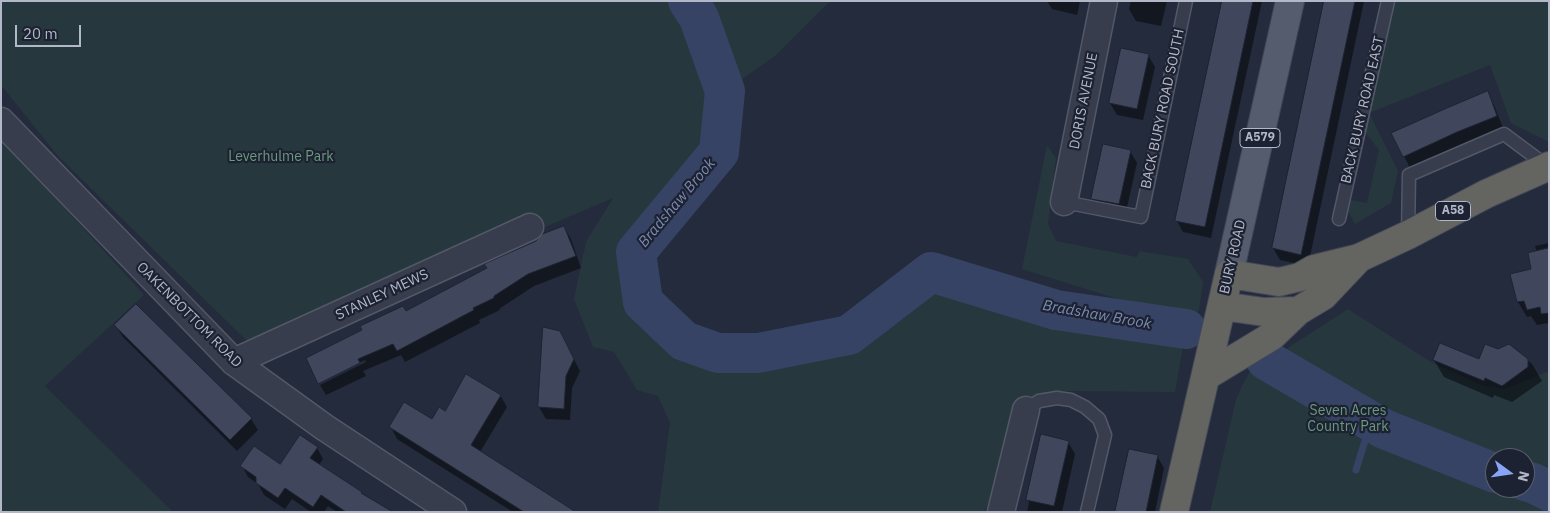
<!DOCTYPE html>
<style>
body{margin:0}
#map{position:relative;width:1550px;height:513px;overflow:hidden;background:#242b3d;font-family:"IBM Plex Sans",sans-serif}
canvas{display:block}
.frame{position:absolute;inset:0;border:2px solid #b3b8c8;pointer-events:none}
.north{position:absolute;left:1485px;top:448px;width:50px;height:50px;box-sizing:border-box;background:#1d2232;border:1px solid #595e6e;border-radius:50%;rotate:104deg;font-size:14px;font-weight:700;line-height:20px;text-align:center;color:#b3b8c8}
.north::after{content:'';display:block;margin:auto;width:18px;height:22px;background:#89a4f7;clip-path:polygon(50% 0,100% 100%,50% 72%,0 100%)}
.scale{position:absolute;left:15px;top:25px;width:66px;height:22px;box-sizing:border-box;border:2px solid #b3b8c8;border-top:0;padding-left:6px;font-size:15px;line-height:18px;white-space:nowrap;color:#b3b8c8;-webkit-text-stroke:4px #1d2232;paint-order:stroke}
</style>
<div id="map">
<canvas width="1550" height="513"></canvas>
<div class="frame"></div>
<div class="north">N</div>
<div class="scale">20 m</div>
</div>
<script>
const ctx = document.querySelector('canvas').getContext('2d');
ctx.lineJoin = 'round';
function fill(path, color) { ctx.fillStyle = color; ctx.fill(path, 'evenodd'); }
function stroke(path, color, width, dash) { ctx.strokeStyle = color; ctx.lineWidth = width; ctx.lineCap = dash ? 'butt' : 'round'; ctx.setLineDash(dash || []); ctx.stroke(path); }
function drawText(font, color, halo, rows, align = 'center') {
  ctx.font = font + ' "IBM Plex Sans",sans-serif'; ctx.lineWidth = 4.5; ctx.setLineDash([]); ctx.textBaseline = 'middle'; ctx.strokeStyle = halo; ctx.fillStyle = color; for (const [text, x, y, turn = 0] of rows) {
    ctx.save(); ctx.translate(x, y); ctx.rotate((+turn || 0) * Math.PI / 180); ctx.textAlign = isNaN(turn) ? turn : align; if (halo) ctx.strokeText(text, 0, 0); ctx.fillText(text, 0, 0); ctx.restore();
  }
}
fill(new Path2D(`
 M1,1H830L775,56L725,91L719,152L636,252L643,302L684,341L718,353H758L849,335L931,272L1056,310L1186,329L1175,392L1060,391L1037,395L1016,408L989,503L984,512H658L670,423L658,396L637,390L614,352L593,347L574,299L586,242L613,198L545,227L537,215L248,342L58,156L1,85Z
 M1395,1H1549V142L1511,123L1490,65L1369,113L1398,171L1391,203L1355,224L1348,211L1351,200L1367,203L1379,150L1365,132L1369,113Z
 M1,138L144,295L45,386L173,512H1Z
 M1047,145L1056,158L1048,224L1056,241L1137,257L1139,251L1188,259L1203,282L1199,310L1192,322L1022,269Z
 M1348,309L1431,362L1482,385L1504,389L1549,371V512H1210L1236,400L1242,386L1249,373ZM1495,458H1525V488H1495Z`), '#26383e');
fill(new Path2D(`
 M1047,1H1080L1077,15L1052,9Z
 M1131,1H1167L1161,26L1136,21L1129,9Z
 M1223,1H1262L1211,238L1183,232L1177,221Z
 M1326,1H1364L1308,266L1280,260L1273,248Z
 M1148,55L1155,67L1143,120L1117,115L1110,103Z
 M1487,93L1494,105L1503,128L1464,144L1410,168L1393,134Z
 M1130,151L1137,163L1125,216L1100,210L1093,198Z
 M564,227L571,239L581,268L534,286L499,309L500,310L479,320L480,323L405,362L401,355L363,371L366,376L326,395L320,385L366,362L365,360L319,382L406,313Z
 M1549,243V323L1537,325L1531,316L1527,317L1518,302L1533,270L1537,252L1535,246Z
 M116,326L251,419L258,430L237,451L123,337Z
 M566,344L580,371L572,388L570,420L546,419L539,407Z
 M1509,345L1532,364L1542,381L1512,402L1494,395L1493,398L1444,377L1434,360L1479,361Z
 M500,395L507,407L480,452L574,512H513L397,439L391,427L432,421L445,413Z
 M1068,442L1075,454L1062,512H1027L1029,503L1028,500Z
 M317,448L323,459L319,465L391,512H337L328,506L324,512H311L292,499L285,509L264,495L258,484L248,477L242,466H281Z
 M1157,456L1164,468L1155,512H1117Z`), '#0007');
stroke(new Path2D(`
 M1356,470L1371,421`), '#374364', 7);
stroke(new Path2D(`
 M688,1L699,18L725,91L719,152L636,252L643,302L684,341L718,353H758L849,335L931,272L1056,310L1186,329
 M1266,360L1384,429L1495,473
 M1525,481L1533,483L1549,491`), '#374364', 40);
const building = new Path2D(`
 M1222,1H1253L1205,227L1175,221Z
 M1324,1H1355L1301,255L1272,248Z
 M1121,48L1149,54L1137,109L1109,103Z
 M1488,91L1497,116L1457,132L1403,157L1391,133L1447,108Z
 M1103,144L1131,150L1119,204L1091,199Z
 M564,226L576,256L528,274L494,296V298L473,308L474,310L397,351L393,344L358,359L360,363L318,384L306,358L362,330L360,326L403,306L406,311L487,268L484,264L536,241L543,234Z
 M1549,248V313L1541,314L1540,307L1527,310L1524,301L1517,302L1510,274L1531,269L1528,253Z
 M136,304L252,418L230,440L114,325Z
 M543,327L560,331L574,359L566,376L564,409L538,407Z
 M1440,343L1479,359L1485,344L1498,349L1509,344L1528,359V367L1502,386L1485,378L1484,381L1433,360Z
 M466,374L501,395L471,445L576,512H524L389,427L404,402L432,419L439,407L445,411Z
 M1041,434L1069,441L1054,506L1026,500Z
 M300,435L318,447L310,458L362,492L361,493L393,512H346L321,495L313,507L285,488L278,498L256,483V477L240,466L254,446L280,464Z
 M1129,449L1158,455L1146,512H1115Z`);
fill(building, '#40475d');
stroke(building, '#1f2434', 1);
const service = new Path2D(`
 M1064,202L1141,217L1186,1
 M1339,219L1388,1
 M1408,235L1409,175L1504,134L1547,166
 M1026,410L1039,401L1057,398L1071,400L1085,407L1099,419L1105,435L1087,512`);
const minor = new Path2D(`
 M1,121L234,362L324,427L453,512
 M1064,202L1104,1
 M234,362L530,227
 M1001,512L1026,410`);
const primary = new Path2D(`
 M1229,274L1290,1`);
const trunk = new Path2D(`
 M1222,306L1264,312L1298,311
 M1206,376L1272,336L1298,311L1323,296L1359,258
 M1174,512L1229,274L1279,282L1300,277L1314,269L1359,258L1408,235L1486,194L1549,166`);
stroke(service, '#535868', 15);
stroke(minor, '#535868', 29);
stroke(primary, '#414656', 30);
stroke(trunk, '#434858', 30);
stroke(service, '#373d4d', 12);
stroke(minor, '#373d4d', 26);
stroke(primary, '#555c6d', 28);
stroke(trunk, '#646460', 28);
for (const [x, y, w] of [
 [1260,138,40],
 [1453,211,35]
]) { const box = new Path2D(); box.roundRect(x - w / 2, y - 9.5, w, 19, 4); ctx.fillStyle = '#1d2232'; ctx.fill(box); stroke(box, '#b3b8c8', 1); }
drawText('bold 12px', '#b3b8c8', null, [
 ["A579",1260,138],
 ["A58",1453,211]
]);
drawText('14px', '#b3b8c8', '#1d2232', [
 ["DORIS AVENUE",1084,101,-79],
 ["BACK BURY ROAD SOUTH",1163,109,-78],
 ["BACK BURY ROAD EAST",1363,110,-77],
 ["BURY ROAD",1233,257,-77],
 ["STANLEY MEWS",382,295,-25],
 ["OAKENBOTTOM ROAD",189,315,45]
]);
drawText('14px', '#6a997c', '#1d2232', [
 ["Leverhulme Park",281,157],
 ["Seven Acres",1348,411],
 ["Country Park",1348,427]
]);
drawText('italic 15px', '#7b8ab0', '#1d2232', [
 ["Bradshaw Brook",677,203,-50],
 ["Bradshaw Brook",1097,315,10]
]);
</script>
